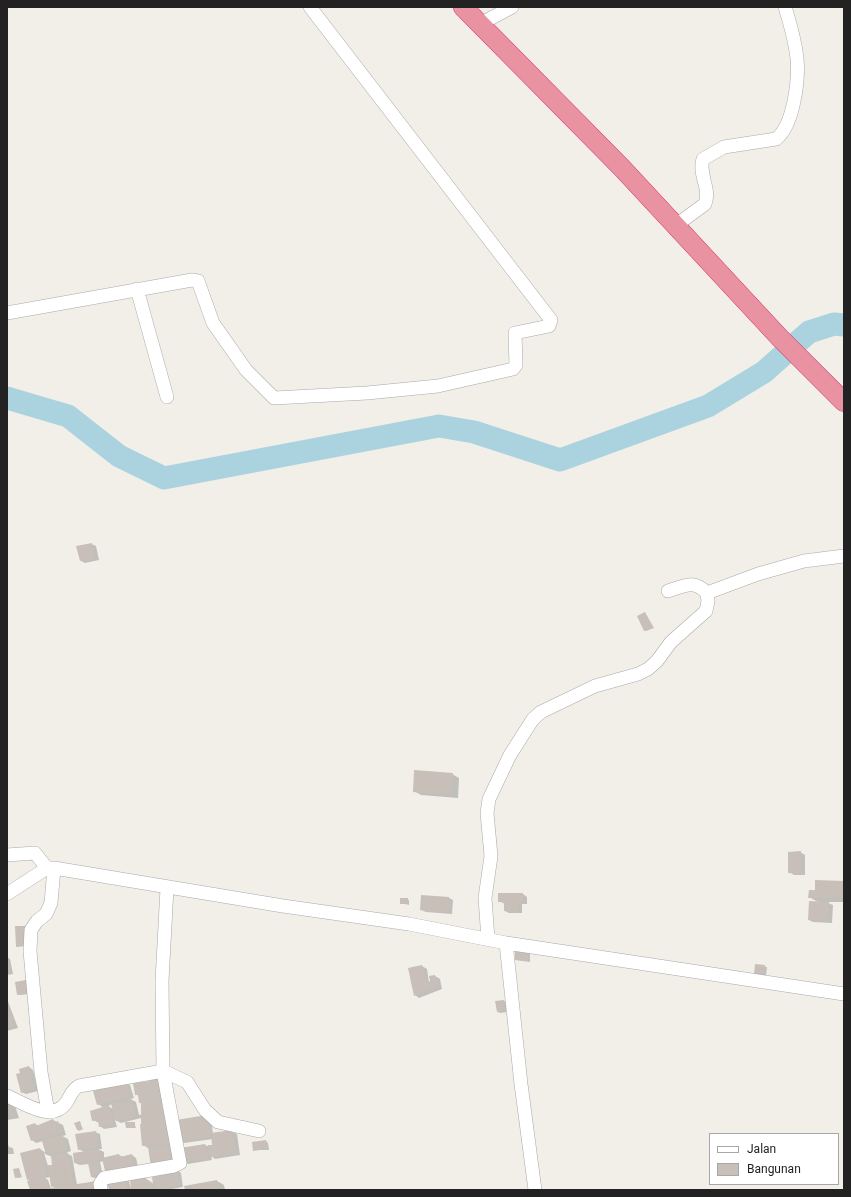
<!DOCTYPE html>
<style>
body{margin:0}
#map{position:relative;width:851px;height:1197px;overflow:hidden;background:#f2efe9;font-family:Roboto,sans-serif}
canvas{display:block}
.frame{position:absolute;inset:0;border:8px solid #222;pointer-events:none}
.legend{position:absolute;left:709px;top:1133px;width:130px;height:52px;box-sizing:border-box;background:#fff;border:1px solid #a7a7a7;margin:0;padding:5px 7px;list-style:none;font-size:12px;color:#222}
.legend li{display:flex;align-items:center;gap:8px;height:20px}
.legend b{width:20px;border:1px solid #a7a7a7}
</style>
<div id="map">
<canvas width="851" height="1197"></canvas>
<div class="frame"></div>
<ul class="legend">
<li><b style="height:5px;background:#fff"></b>Jalan</li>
<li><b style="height:11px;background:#c7bfb8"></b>Bangunan</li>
</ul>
</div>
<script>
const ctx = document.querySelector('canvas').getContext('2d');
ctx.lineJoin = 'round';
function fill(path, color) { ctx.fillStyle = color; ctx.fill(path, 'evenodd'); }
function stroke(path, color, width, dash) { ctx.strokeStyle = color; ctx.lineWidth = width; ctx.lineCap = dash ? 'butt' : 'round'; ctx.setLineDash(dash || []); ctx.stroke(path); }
fill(new Path2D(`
 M91,544L96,546L99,560L85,563L81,561Z
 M645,613L654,628L646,631L644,630Z
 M452,774L459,778L458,798L421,795L414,791Z
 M800,852L805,855V875H794L789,872Z
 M844,882V902H826L833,905L832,923L813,922L809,920L818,902L809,897L816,891Z
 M523,894L527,897V904H522V913H509L505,911V904L499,901Z
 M449,898L453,900L452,914L426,912L421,910Z
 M407,899L409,900V905L401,903Z
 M516,951L530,952V962L516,960Z
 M7,957L10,959L13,974L7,975Z
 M756,965L767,967L766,976L757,975Z
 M422,966L427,969L429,983L435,976L440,979L442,989L419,998L415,995Z
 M26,981L28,982L30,994L20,995L18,994Z
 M7,999L18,1028L7,1031Z
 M504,1001L506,1002L507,1012L500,1013L498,1012Z
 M29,1067L33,1070L38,1091L26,1094L21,1092V1074Z
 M162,1077L177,1145L148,1148L143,1145L141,1118L121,1123L115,1120L117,1127L104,1129L100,1126L99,1123L93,1120L104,1108L98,1104L126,1083L130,1085L134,1098L130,1099L136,1102L139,1115L144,1114L142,1104L140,1103L139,1096L136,1094L151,1082ZM112,1104L113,1109L108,1106Z
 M7,1102L15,1106L19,1118L7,1120Z
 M211,1119L213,1134L232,1132L237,1134L240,1155L215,1159L211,1156L212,1160L188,1164L184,1162L205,1145L210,1147L213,1145V1139L184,1143L180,1140Z
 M53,1120L63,1125L66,1135L62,1136L68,1139L71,1151L66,1153L72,1156L77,1185L105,1190H31L28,1181H31L27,1179L40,1149L46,1153L43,1141L36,1143L32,1140L35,1124L39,1126ZM44,1153L52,1157L53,1165L48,1166ZM51,1177L52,1186L56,1188L51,1189L48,1180L45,1178Z
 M79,1122L83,1129L79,1131L77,1129Z
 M134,1123L136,1128H127Z
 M95,1132L100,1134L102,1149H98L104,1152V1158L119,1155L123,1157L132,1155L136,1158L139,1171L104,1161L100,1162L103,1176L94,1178L92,1177L89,1164L80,1165L75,1163L84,1152L79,1149Z
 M266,1141L268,1143L269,1150H254L253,1143Z
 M7,1142L9,1147L13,1148L14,1154H7Z
 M19,1169L22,1177L18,1178L16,1177Z
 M177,1170L181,1173L183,1187L172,1189V1190H110L124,1178L129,1181L131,1189L145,1178L154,1184V1177Z
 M217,1181L224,1185L225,1190H186Z`), '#0003');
stroke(new Path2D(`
 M7,398L68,416L119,456L164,478L439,426L474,432L560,460L708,406L764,372L809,332L834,324L844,325`), '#aad3df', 23);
fill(new Path2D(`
 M92,543L95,558L80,561L76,546Z
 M645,612L653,627L644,631L637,616Z
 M414,770L453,773L451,795L413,792Z
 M801,851V873H788V852Z
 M815,880L844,881V898H808L809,890H815Z
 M498,893H523V902H518V911H504V902H498Z
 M421,895L449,897L448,912L420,910Z
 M400,898H408L407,904H400Z
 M809,901L829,902L828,921L808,920Z
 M15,926H28V946L16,947Z
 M515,950H529L528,961L515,960Z
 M755,964L765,965L764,976L754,975Z
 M422,965L426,983L430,981L429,976L435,975L438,986L414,996L408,968Z
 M26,980L28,993L17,995L15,982Z
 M504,1000L506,1011L497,1012L495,1001Z
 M10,1012L14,1026L7,1028V1013Z
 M29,1066L34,1089L21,1093L16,1074L20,1073L19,1069Z
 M162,1076L165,1100L139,1103L138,1095H135L133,1083L150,1081V1077Z
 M126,1082L130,1096L97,1105L93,1091Z
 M132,1099L136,1116L116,1121L111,1104Z
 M7,1101H9L12,1115L7,1116Z
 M166,1101L168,1120L141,1123V1104Z
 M109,1105L113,1125L99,1127L98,1120L92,1121L90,1111Z
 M207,1115L210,1137L179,1141L176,1120Z
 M53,1119L54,1123L58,1121L62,1132L31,1141L26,1126L35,1123L36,1126Z
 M170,1120L173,1142L142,1146L140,1124Z
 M80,1121L82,1128L77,1130L74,1123Z
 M125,1122H135V1128H126Z
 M232,1130L236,1153L210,1157L208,1145H212L211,1133Z
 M96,1131L98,1147L78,1150L75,1134Z
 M63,1135L67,1149L46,1155L42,1141Z
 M266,1140L267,1149L253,1151L252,1142Z
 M174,1144L176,1164L151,1167L148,1147Z
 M205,1144L208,1158L183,1162L180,1148Z
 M40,1148L47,1175L27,1180L20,1153Z
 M99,1149L101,1159L74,1163L73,1153Z
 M68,1153L73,1184L51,1187L48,1165H52L51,1155Z
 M119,1154L120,1157L132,1154L135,1168L106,1175L102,1158Z
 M98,1161L101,1175L91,1177L88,1163Z
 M19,1168L21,1177L15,1178L13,1169Z
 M177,1169L179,1185L168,1186V1190H156L155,1185L158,1183L153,1184L152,1177L157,1176V1172Z
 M44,1176L47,1187L30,1190L27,1181Z
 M124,1177L127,1190H109L107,1181Z
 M146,1177V1181H150L152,1190H131L130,1178Z
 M217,1180L219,1190H185L184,1186Z
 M97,1181L99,1190H44V1189Z`), '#c7bfb8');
const minor = new Path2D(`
 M480,24L512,7
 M675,226L705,204C711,188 698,175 703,159L724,147L776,139C794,125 799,79 797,58C795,41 790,23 785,7
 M137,289L167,397
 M7,313L192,280L198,281L213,323L246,370L274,398L367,393L438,386L513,369L516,365L515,333L549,326L551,320L310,7
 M668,591C685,586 693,579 707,593L758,574L804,561L844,556
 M7,855L35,853L47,868
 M7,894L47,868H54L283,906L409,924L506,943L844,994
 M488,939L485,898L491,856L487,813L489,799L510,755L533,719L541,712L595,686L638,674L648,669L657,661L671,642L706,611L708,601L707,593
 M506,943L521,1084L535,1190
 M7,1096C24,1103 51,1123 66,1103C71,1096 71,1090 79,1086L163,1071L162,981L167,888
 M48,1112L41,1072L30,951L31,930L37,921L46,914L51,903L54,868
 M101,1190L100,1184L104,1178L174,1166L180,1163L163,1071L187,1082L205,1110L218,1122L259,1131`);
const highway = new Path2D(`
 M463,7L622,168L780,338L844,402`);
stroke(minor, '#a9a9a9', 14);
stroke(highway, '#dc2a67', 20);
stroke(minor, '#fff', 13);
stroke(highway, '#e892a2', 19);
</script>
